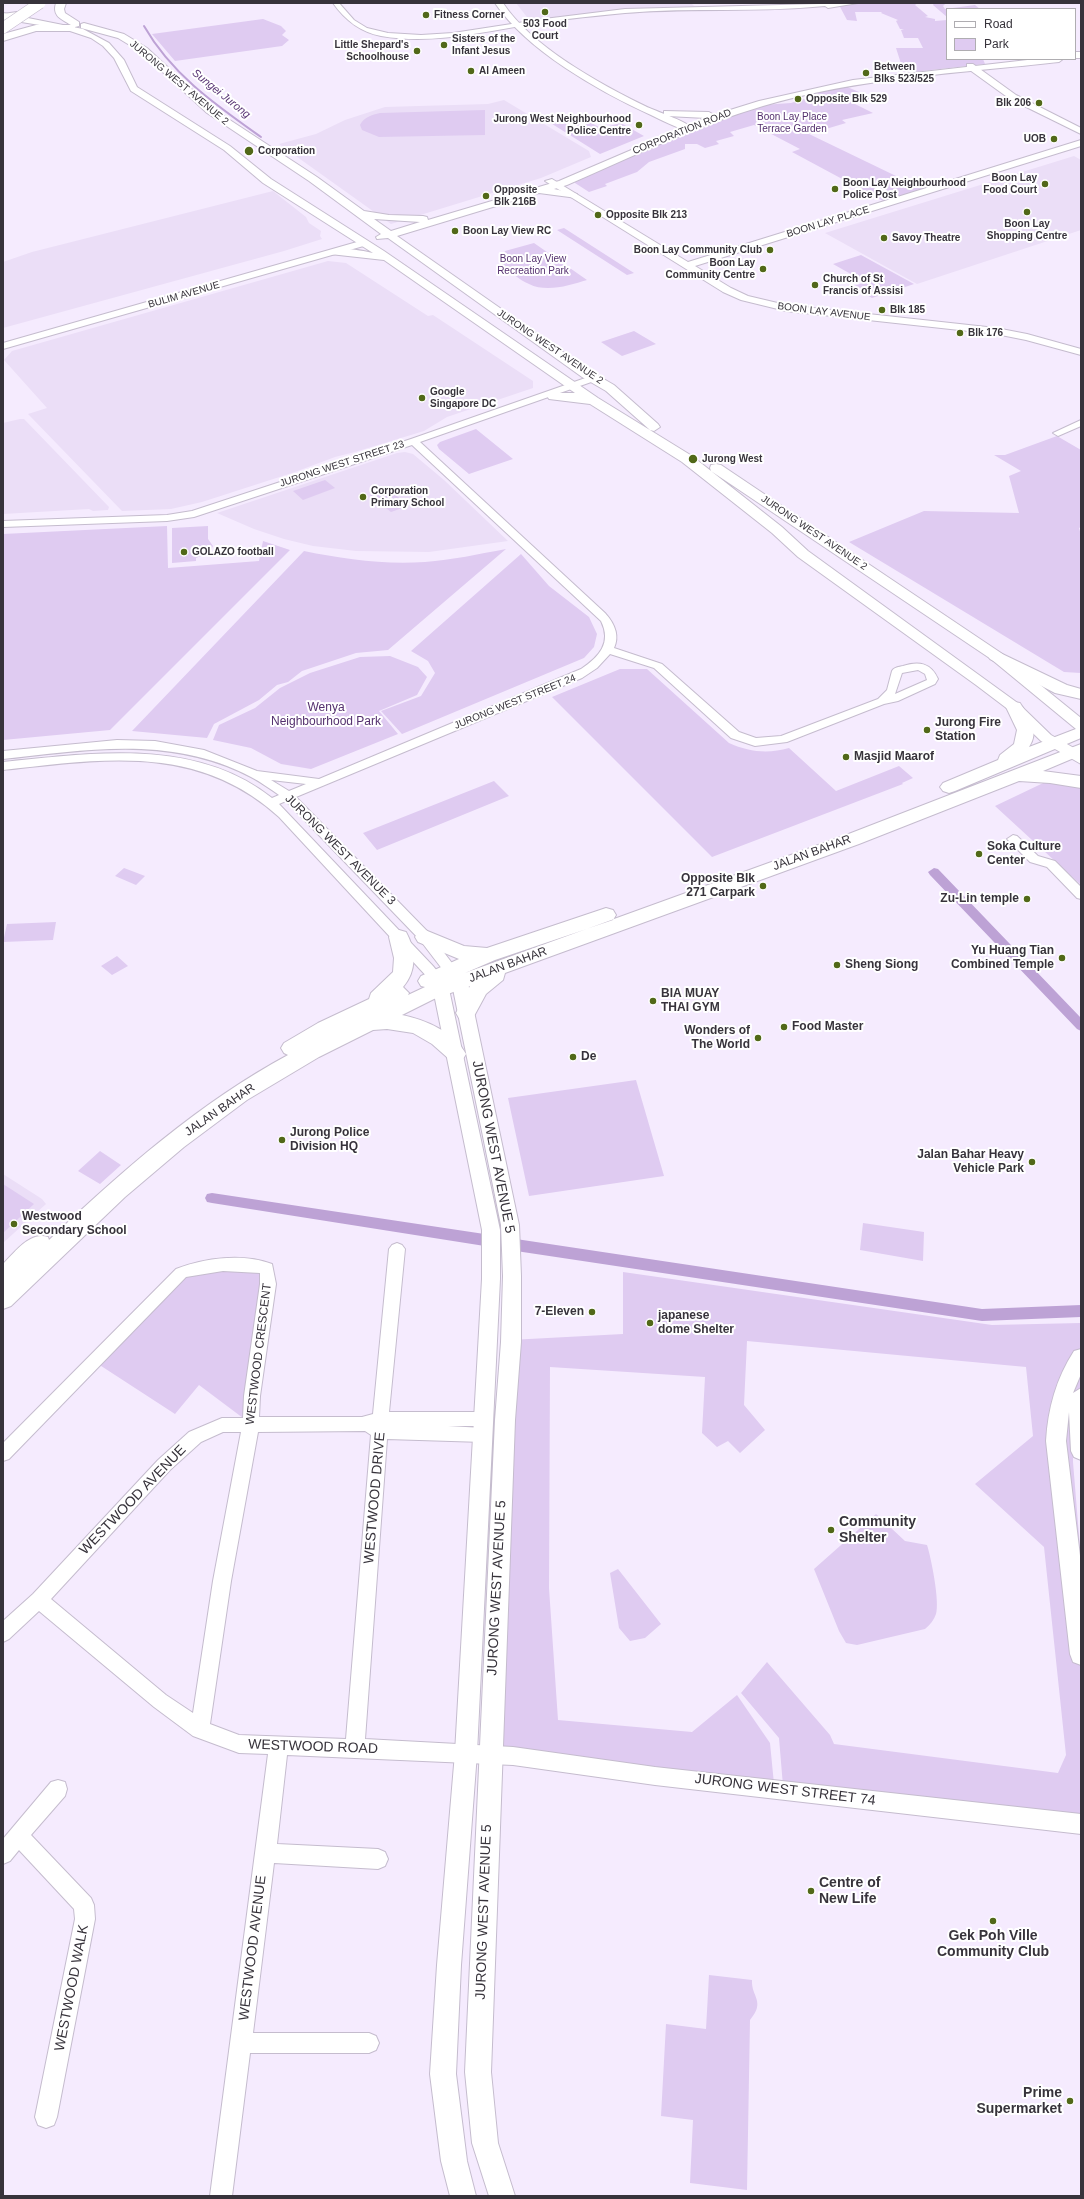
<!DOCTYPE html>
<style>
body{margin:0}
#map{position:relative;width:1084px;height:2199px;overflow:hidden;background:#f5ebfe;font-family:Helvetica,sans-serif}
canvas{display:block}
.frame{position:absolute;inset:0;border:4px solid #37333b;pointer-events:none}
.legend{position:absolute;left:946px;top:8px;width:130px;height:52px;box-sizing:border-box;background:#fff;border:1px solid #afadb1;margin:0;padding:5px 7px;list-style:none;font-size:12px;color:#37333b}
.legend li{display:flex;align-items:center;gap:8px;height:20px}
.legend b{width:20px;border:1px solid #afadb1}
</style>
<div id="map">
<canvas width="1084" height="2199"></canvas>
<div class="frame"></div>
<ul class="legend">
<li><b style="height:5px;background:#fff"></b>Road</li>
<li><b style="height:11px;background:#dfcbf1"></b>Park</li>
</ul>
</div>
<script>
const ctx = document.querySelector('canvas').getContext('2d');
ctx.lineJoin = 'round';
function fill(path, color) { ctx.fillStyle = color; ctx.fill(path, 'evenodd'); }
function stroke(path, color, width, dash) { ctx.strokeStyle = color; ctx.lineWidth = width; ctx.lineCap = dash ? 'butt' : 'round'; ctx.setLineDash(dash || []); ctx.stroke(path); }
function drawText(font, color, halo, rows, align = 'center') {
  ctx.font = font + ' Helvetica,sans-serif'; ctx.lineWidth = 4; ctx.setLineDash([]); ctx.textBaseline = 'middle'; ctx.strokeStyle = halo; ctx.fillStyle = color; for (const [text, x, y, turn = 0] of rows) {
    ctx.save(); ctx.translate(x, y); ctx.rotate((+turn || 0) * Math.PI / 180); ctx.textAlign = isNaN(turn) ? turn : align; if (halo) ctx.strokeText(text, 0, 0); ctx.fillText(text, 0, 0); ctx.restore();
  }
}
fill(new Path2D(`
 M516,3H691L695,7L623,10L530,21Z
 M504,100L589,151L591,157L541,178L391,224L279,144L316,134L345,120L385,107L488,104Z
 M1074,156L1081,160V230L917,284L825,233Z
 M273,191L306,217L309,223L321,231L320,236L322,239L284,251L3,328V262L32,252Z
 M328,261L346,263L428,316L433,315L533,381V388L447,417L424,431L355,452L335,457L295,472L202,502L171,509L122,511L28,414L47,408L4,360L12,351Z
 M20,419H24L109,507L108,510L93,511L89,509L3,514V423Z
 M405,452L413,454L444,480L508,541L429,552L356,551L313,546L284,539L254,529L217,513L397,453Z
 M3,1174L42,1199L46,1204L3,1243Z`), '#ebdef7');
fill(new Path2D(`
 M856,3H918L915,5L928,16L925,17L935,19V21L947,20V59H983L985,64L904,73L896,48H923L918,38H904L901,30L904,29H900L896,21L898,20L881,13L882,12H855L857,21L847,20L839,5Z
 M934,3H946L943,6L945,9L975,5L980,9H947V17L933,5Z
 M263,19L281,26L286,31L282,35L289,40L282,46L175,61L152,34Z
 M845,86L873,98L853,103L873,113L842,120L846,123L809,134L925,190L885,202L792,152L800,149L754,125L730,132L734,136L716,141L719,144L705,148L697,144H685V149L649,162L637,172L605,184L607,186L589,192L575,183L574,179L704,123L762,105L791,103L816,95L821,91Z
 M485,110V135L379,137L362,130L360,125C364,117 372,115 380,113Z
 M574,114L601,128L621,123L644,136L600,154L549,122Z
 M564,228L634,273L627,275L557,230Z
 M534,243L587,280C570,285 547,293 529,284C519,280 510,271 501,264L505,251Z
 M861,255L914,284L872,298L852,287L865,282L833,264Z
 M634,331L656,344L622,356L601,342Z
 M476,429L513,459L469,474L439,449L437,445L440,442Z
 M1057,436L1081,450V527L1079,528L1081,535V673L1064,672L849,542L924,511L1019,513L1009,476L1021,471L994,455H1005Z
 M325,480L335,488L303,500L293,491Z
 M388,488L408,506L391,512L370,495Z
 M167,526L168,568L259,561L263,541L290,550L110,730L3,740V534Z
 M208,526V539L213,546L210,552L196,558V561L172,563V528Z
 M506,549L388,650L356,653L302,671L288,682L277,685L259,700L214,724L207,738L132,731L304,551C343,559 384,565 425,562C452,560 479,554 506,549Z
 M521,554L549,586L589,617L597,634L594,647L584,658L402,734L381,711L421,696L435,673L428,661L411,651Z
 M390,656L418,667L427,677L417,695L379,711L398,734L311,769L281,764L251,748L213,740L219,725L255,708L280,688L310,673L360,657Z
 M620,669H647L729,743C749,752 768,754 789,748L836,791L899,766L913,778L902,783L903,784L712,857L552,697Z
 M1060,775L1081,780V885L995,806Z
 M494,781L509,796L377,850L363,833Z
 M124,868L145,876L136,885L115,876Z
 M56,922L53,940L3,942L7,924Z
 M117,956L128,966L112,975L101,966Z
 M636,1080L664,1176L529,1196L508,1098Z
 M100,1151L121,1165L100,1184L78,1171Z
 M3,1184L34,1204L3,1233Z
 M863,1223L924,1232L923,1261L860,1250Z
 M267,1268L251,1424L199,1385L175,1414L95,1362L179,1275L196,1270Z
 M623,1272L992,1325L1081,1323V1403L1073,1424V1462L1081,1560V1820L783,1786L779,1738L741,1693L767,1662L830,1735L834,1744L1058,1773L1066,1755L1044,1547L975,1484L1033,1436L1026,1367L747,1341L744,1405L765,1430L740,1453L728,1441L717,1447L702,1433L705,1377L550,1367L549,1588L558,1720L692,1732L737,1695L770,1743L774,1784L490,1754L510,1340L623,1334Z
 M876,1514L905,1541L927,1545C931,1557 940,1602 936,1614C934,1620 930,1625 925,1629L857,1645L846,1643L839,1631L814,1569Z
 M618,1569L661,1624L645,1638L630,1641L619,1628L610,1573Z
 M709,1975L752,1980C751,1997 766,2001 750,2020L747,2190L690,2183L693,2120L661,2116L666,2024L706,2029Z`), '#dfcbf1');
stroke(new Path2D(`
 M144,26C172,75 216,105 261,137`), '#bda2d5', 2);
fill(new Path2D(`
 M934,868L938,869L1081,1018V1031L1077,1029L930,875L928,872Z
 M212,1193L491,1235L496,1237L498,1241L496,1245L491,1247L212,1203L207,1202L205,1198L207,1194Z
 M516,1239L982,1309L1081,1305V1317L982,1321L516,1251L511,1249L509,1245L511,1241Z`), '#bda2d5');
const minor = new Path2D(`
 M333,3H339L354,20L367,28L388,33L421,35L453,33L544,19L625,9L858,3L828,8L825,6C759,13 692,7 625,13C594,16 563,19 532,24C482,32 432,45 381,36C360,32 345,20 333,3Z
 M594,375L598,378L597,380L420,442L605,613C614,623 620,635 614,648L662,664L739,732L756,738L781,736L878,699L887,690L892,671C894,667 899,667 903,666C919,661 931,663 938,679L935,684L898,701L884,704L787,742L755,746L731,738L654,668L610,654L597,668L582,678L296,797L430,934L458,971L456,974H446L420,940L286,801L279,804L433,966L442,977L440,980H430L279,817C198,743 103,759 3,770V762C92,753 196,737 272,798L279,795C270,789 261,782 251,777C171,735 88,750 3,759V751L117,740L155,741L204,750L257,771L319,779L581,669C599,657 612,643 601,621L412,445L194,517L167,521L3,527V521L167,515L192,511L411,439ZM918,670L925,674L927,680L895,694L902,673ZM271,780L306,784L289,791Z
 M1081,420V426L1058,436L1053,433Z
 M1013,835L1017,836L1038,856L1055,861L1081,887V899L1077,898L1047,867L1030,862L1007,839Z
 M397,1243L402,1245L405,1249L389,1412H484L490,1414L492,1419L490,1424L484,1426H448L483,1428L489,1430L491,1435L489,1440L483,1442L387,1439L365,1739L513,1747L655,1767L1081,1814V1834L655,1785L513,1765L287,1755L277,1844L378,1849L385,1852L388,1859L385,1866L378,1869L274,1863L253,2033H369L376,2036L379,2043L376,2050L369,2053H250L232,2196H210L268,1754L239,1753L193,1736L154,1707L39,1611L9,1639L3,1642V1621L33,1594L158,1460L189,1432L222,1418H243L244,1396L260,1284V1273L223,1271L186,1277L9,1459L3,1461V1443L176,1269C205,1258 242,1253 272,1264L276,1284L260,1396L259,1417H362L373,1414L389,1249L392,1245ZM365,1431L371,1435L346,1739L239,1735L210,1724L231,1581L258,1432ZM223,1432H241L213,1581L193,1713L166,1695L51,1599L170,1470L201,1442Z
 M58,1780L65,1782L67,1789L65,1796L31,1835L91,1898L94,1905L95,1919L57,2117L54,2125L46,2128L38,2125L35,2117L75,1919L74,1909L19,1850L10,1861L3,1864V1839L51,1782Z`);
const tertiary = new Path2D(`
 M495,3H503C531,46 600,84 645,106C657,112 684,120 692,128L688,131C675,127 663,121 651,115C600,92 526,50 495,3Z
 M967,64H973L1016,95L1081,128V134L1010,99L967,68Z
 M1081,140V146L695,266L731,288L748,296L786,305L996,328L1027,334L1081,349V355L1026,340L996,334L786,311L741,300L723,292L545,181L552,179L688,262Z
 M364,240L367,241V245L3,349V343Z
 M451,965L457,967L468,983L519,1225L521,1276V1342L515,1420L491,2072L498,2143L515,2196H489L472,2143L465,2072L495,1420L501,1342L503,1276L501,1225L452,984L443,971L445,967Z
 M435,971L441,973L449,989L500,1230V1279L477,1753L461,1965L456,2074L467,2161L476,2196H450L441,2161L430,2074L437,1965L455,1753L482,1279V1230L433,989L427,977L429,973Z
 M1081,1349V1374L1073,1393L1081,1388V1460L1074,1457L1071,1451L1069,1412L1066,1441L1081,1564V1665L1073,1662L1070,1654L1046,1441C1048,1408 1056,1379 1074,1351Z`);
const secondary = new Path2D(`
 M3,13L83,29L109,43L124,60L137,87L230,146L271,179L384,251L598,398L692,456L782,527L808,551L1019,704L1051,735L1081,752V764L1041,741L1009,710L976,685L798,557L772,533L682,462L590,404L549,399L547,396L549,393H575L384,260L330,254L329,252C335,245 364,251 373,253L263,183L224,150L131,91L114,58L103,46L91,38L64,29L3,19Z
 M84,23L124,34L147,48L213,109L317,177L364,211L389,215L423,216L427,217L428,220L559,181L706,118L667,116L664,115V111L709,112L714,115L759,101L853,80L1036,59H1063L1059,62C961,73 857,78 763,106C695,126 631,157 567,185L554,189L577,194V198L539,193L397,236L590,371L614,385L658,424L660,427L654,431L650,430L606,391L582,377L388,238L377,239L376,237L381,234L309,181L207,113L141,52L118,38L81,28V24ZM374,219L420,222L391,231Z
 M1075,52H1081V58H1075Z
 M716,464L721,465L1001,653L1081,718V731L1076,729L991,659L711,471L710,468L711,465Z`);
const primary = new Path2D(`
 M996,651L1067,685L1081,689V699L1055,693L990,659L988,656L990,653Z
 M1014,702L1020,703C1029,717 1040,731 1029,747L1081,727V738L955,791L949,793L943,791L940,787L943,783L998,760L1000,755L1014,744L1017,730L1006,707L1008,703Z
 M1081,744V755L1043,771L1081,776V788L1050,783L1019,781L859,844L505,973L503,980L486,994L473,1018L466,1020L459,1018L456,1013L470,986L434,999L402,1015C426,1020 454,1032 466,1054L463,1059L456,1062L449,1059L432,1044L413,1033L387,1029L373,1030L319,1057L247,1100L184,1147L125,1197L11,1306L3,1309V1264C15,1252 30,1231 48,1237L49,1240C122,1171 199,1103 288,1055L284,1053L281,1048L284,1043L318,1023L369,999L371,993L393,972L394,958L389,937L392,932L399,930L406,932C416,950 417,971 403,987L409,993L408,995L425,987L421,986L418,981L421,976L459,959L418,942L415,937L418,932L425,930L464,946L487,948L606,908L613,910L616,915L613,920L495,960L465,973L846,835Z`);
const motorway = new Path2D(`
 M56,3H66L64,9L65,13L79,22V26L75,27V30L71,31H36L3,41V34L36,25H71C61,19 52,16 56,3Z
 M17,12L22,15L20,17L3,20V14Z`);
stroke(minor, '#c5bcce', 2);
stroke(tertiary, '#c5bcce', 2);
stroke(secondary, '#c5bcce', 2);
stroke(primary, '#c5bcce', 2);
stroke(motorway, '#c5bcce', 2);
fill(minor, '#fff');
fill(tertiary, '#fff');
fill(secondary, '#fff');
fill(primary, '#fff');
fill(motorway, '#fff');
const motorwayBridge = new Path2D(`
 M3,28L40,3`);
stroke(motorwayBridge, '#c5bcce', 12, []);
stroke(motorwayBridge, '#fff', 11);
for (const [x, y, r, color] of [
 [545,12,4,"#516818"],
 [426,15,4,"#516818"],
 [444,45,4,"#516818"],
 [417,51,4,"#516818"],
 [471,71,4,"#516818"],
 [866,73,4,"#516818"],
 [798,99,4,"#516818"],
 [1039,103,4,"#516818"],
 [639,125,4,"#516818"],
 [1054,139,4,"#516818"],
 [249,151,5,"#516818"],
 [1045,184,4,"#516818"],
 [835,189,4,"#516818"],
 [486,196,4,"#516818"],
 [1027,212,4,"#516818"],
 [598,215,4,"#516818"],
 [455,231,4,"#516818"],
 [884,238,4,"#516818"],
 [770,250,4,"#516818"],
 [763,269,4,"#516818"],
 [815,285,4,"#516818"],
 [882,310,4,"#516818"],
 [960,333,4,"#516818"],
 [422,398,4,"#516818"],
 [693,459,5,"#516818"],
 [363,497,4,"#516818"],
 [184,552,4,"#516818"],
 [927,730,4,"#516818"],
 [846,757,4,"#516818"],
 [979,854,4,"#516818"],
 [763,886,4,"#516818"],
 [1027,899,4,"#516818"],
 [1062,958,4,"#516818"],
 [837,965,4,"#516818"],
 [653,1001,4,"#516818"],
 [784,1027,4,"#516818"],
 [758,1038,4,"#516818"],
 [573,1057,4,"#516818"],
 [282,1140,4,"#516818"],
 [1032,1162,4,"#516818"],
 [14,1224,4,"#516818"],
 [592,1312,4,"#516818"],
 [650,1323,4,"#516818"],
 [831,1530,4,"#516818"],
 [811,1891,4,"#516818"],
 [993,1921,4,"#516818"],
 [1070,2101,4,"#516818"]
]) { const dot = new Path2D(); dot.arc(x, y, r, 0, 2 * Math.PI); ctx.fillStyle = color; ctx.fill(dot); stroke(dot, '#fff', 1.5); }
drawText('bold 10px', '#37333b', '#fff', [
 ["Fitness Corner",434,15],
 ["503 Food",545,24,"center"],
 ["Court",545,36,"center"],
 ["Sisters of the",452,39],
 ["Infant Jesus",452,51],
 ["Little Shepard's",409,45,"right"],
 ["Schoolhouse",409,57,"right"],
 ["Between",874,67],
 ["Blks 523/525",874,79],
 ["Al Ameen",479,71],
 ["Opposite Blk 529",806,99],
 ["Blk 206",1031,103,"right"],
 ["Jurong West Neighbourhood",631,119,"right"],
 ["Police Centre",631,131,"right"],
 ["UOB",1046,139,"right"],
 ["Corporation",258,151],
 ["Boon Lay",1037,178,"right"],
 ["Food Court",1037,190,"right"],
 ["Boon Lay Neighbourhood",843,183],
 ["Police Post",843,195],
 ["Opposite",494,190],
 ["Blk 216B",494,202],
 ["Opposite Blk 213",606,215],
 ["Boon Lay",1027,224,"center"],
 ["Shopping Centre",1027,236,"center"],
 ["Boon Lay View RC",463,231],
 ["Savoy Theatre",892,238],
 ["Boon Lay Community Club",762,250,"right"],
 ["Boon Lay",755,263,"right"],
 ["Community Centre",755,275,"right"],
 ["Church of St",823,279],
 ["Francis of Assisi",823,291],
 ["Blk 185",890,310],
 ["Blk 176",968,333],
 ["Google",430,392],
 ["Singapore DC",430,404],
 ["Jurong West",702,459],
 ["Corporation",371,491],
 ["Primary School",371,503],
 ["GOLAZO football",192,552]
], 'left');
drawText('10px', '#37333b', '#fff', [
 ["JURONG WEST AVENUE 2",179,83,40],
 ["CORPORATION ROAD",682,132,-22],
 ["BOON LAY PLACE",828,222,-17],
 ["BULIM AVENUE",184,295,-16],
 ["BOON LAY AVENUE",824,312,7],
 ["JURONG WEST AVENUE 2",550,347,34],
 ["JURONG WEST STREET 23",342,464,-18],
 ["JURONG WEST AVENUE 2",814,533,34],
 ["JURONG WEST STREET 24",515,702,-22]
]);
drawText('10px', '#54306e', '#fff', [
 ["Boon Lay Place",792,117],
 ["Terrace Garden",792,129],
 ["Boon Lay View",533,259],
 ["Recreation Park",533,271]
]);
drawText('italic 11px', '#5a3675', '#fff', [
 ["Sungei Jurong",221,94,39]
]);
drawText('12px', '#54306e', '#fff', [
 ["Wenya",326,708],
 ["Neighbourhood Park",326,722]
]);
drawText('bold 12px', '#37333b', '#fff', [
 ["Jurong Fire",935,723],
 ["Station",935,737],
 ["Masjid Maarof",854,757],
 ["Soka Culture",987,847],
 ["Center",987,861],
 ["Opposite Blk",755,879,"right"],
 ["271 Carpark",755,893,"right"],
 ["Zu-Lin temple",1019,899,"right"],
 ["Yu Huang Tian",1054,951,"right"],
 ["Combined Temple",1054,965,"right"],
 ["Sheng Siong",845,965],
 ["BIA MUAY",661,994],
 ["THAI GYM",661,1008],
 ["Food Master",792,1027],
 ["Wonders of",750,1031,"right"],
 ["The World",750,1045,"right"],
 ["De",581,1057],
 ["Jurong Police",290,1133],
 ["Division HQ",290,1147],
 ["Jalan Bahar Heavy",1024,1155,"right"],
 ["Vehicle Park",1024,1169,"right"],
 ["Westwood",22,1217],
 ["Secondary School",22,1231],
 ["7-Eleven",584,1312,"right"],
 ["japanese",658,1316],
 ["dome Shelter",658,1330]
], 'left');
drawText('12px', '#37333b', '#fff', [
 ["JURONG WEST AVENUE 3",340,850,45],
 ["JALAN BAHAR",812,853,-20],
 ["JALAN BAHAR",508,965,-20],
 ["JALAN BAHAR",220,1110,-35],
 ["WESTWOOD CRESCENT",259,1354,-83]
]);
drawText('14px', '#37333b', '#fff', [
 ["JURONG WEST AVENUE 5",493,1147,79],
 ["WESTWOOD DRIVE",375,1498,-85],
 ["WESTWOOD AVENUE",133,1500,-46],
 ["JURONG WEST AVENUE 5",497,1588,-87],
 ["WESTWOOD ROAD",313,1747,2],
 ["JURONG WEST STREET 74",785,1790,7],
 ["JURONG WEST AVENUE 5",484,1912,-88],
 ["WESTWOOD AVENUE",253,1948,-83],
 ["WESTWOOD WALK",72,1988,-79]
]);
drawText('bold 14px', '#37333b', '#fff', [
 ["Community",839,1522],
 ["Shelter",839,1538],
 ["Centre of",819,1883],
 ["New Life",819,1899],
 ["Gek Poh Ville",993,1936,"center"],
 ["Community Club",993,1952,"center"],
 ["Prime",1062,2093,"right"],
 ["Supermarket",1062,2109,"right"]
], 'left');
</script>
